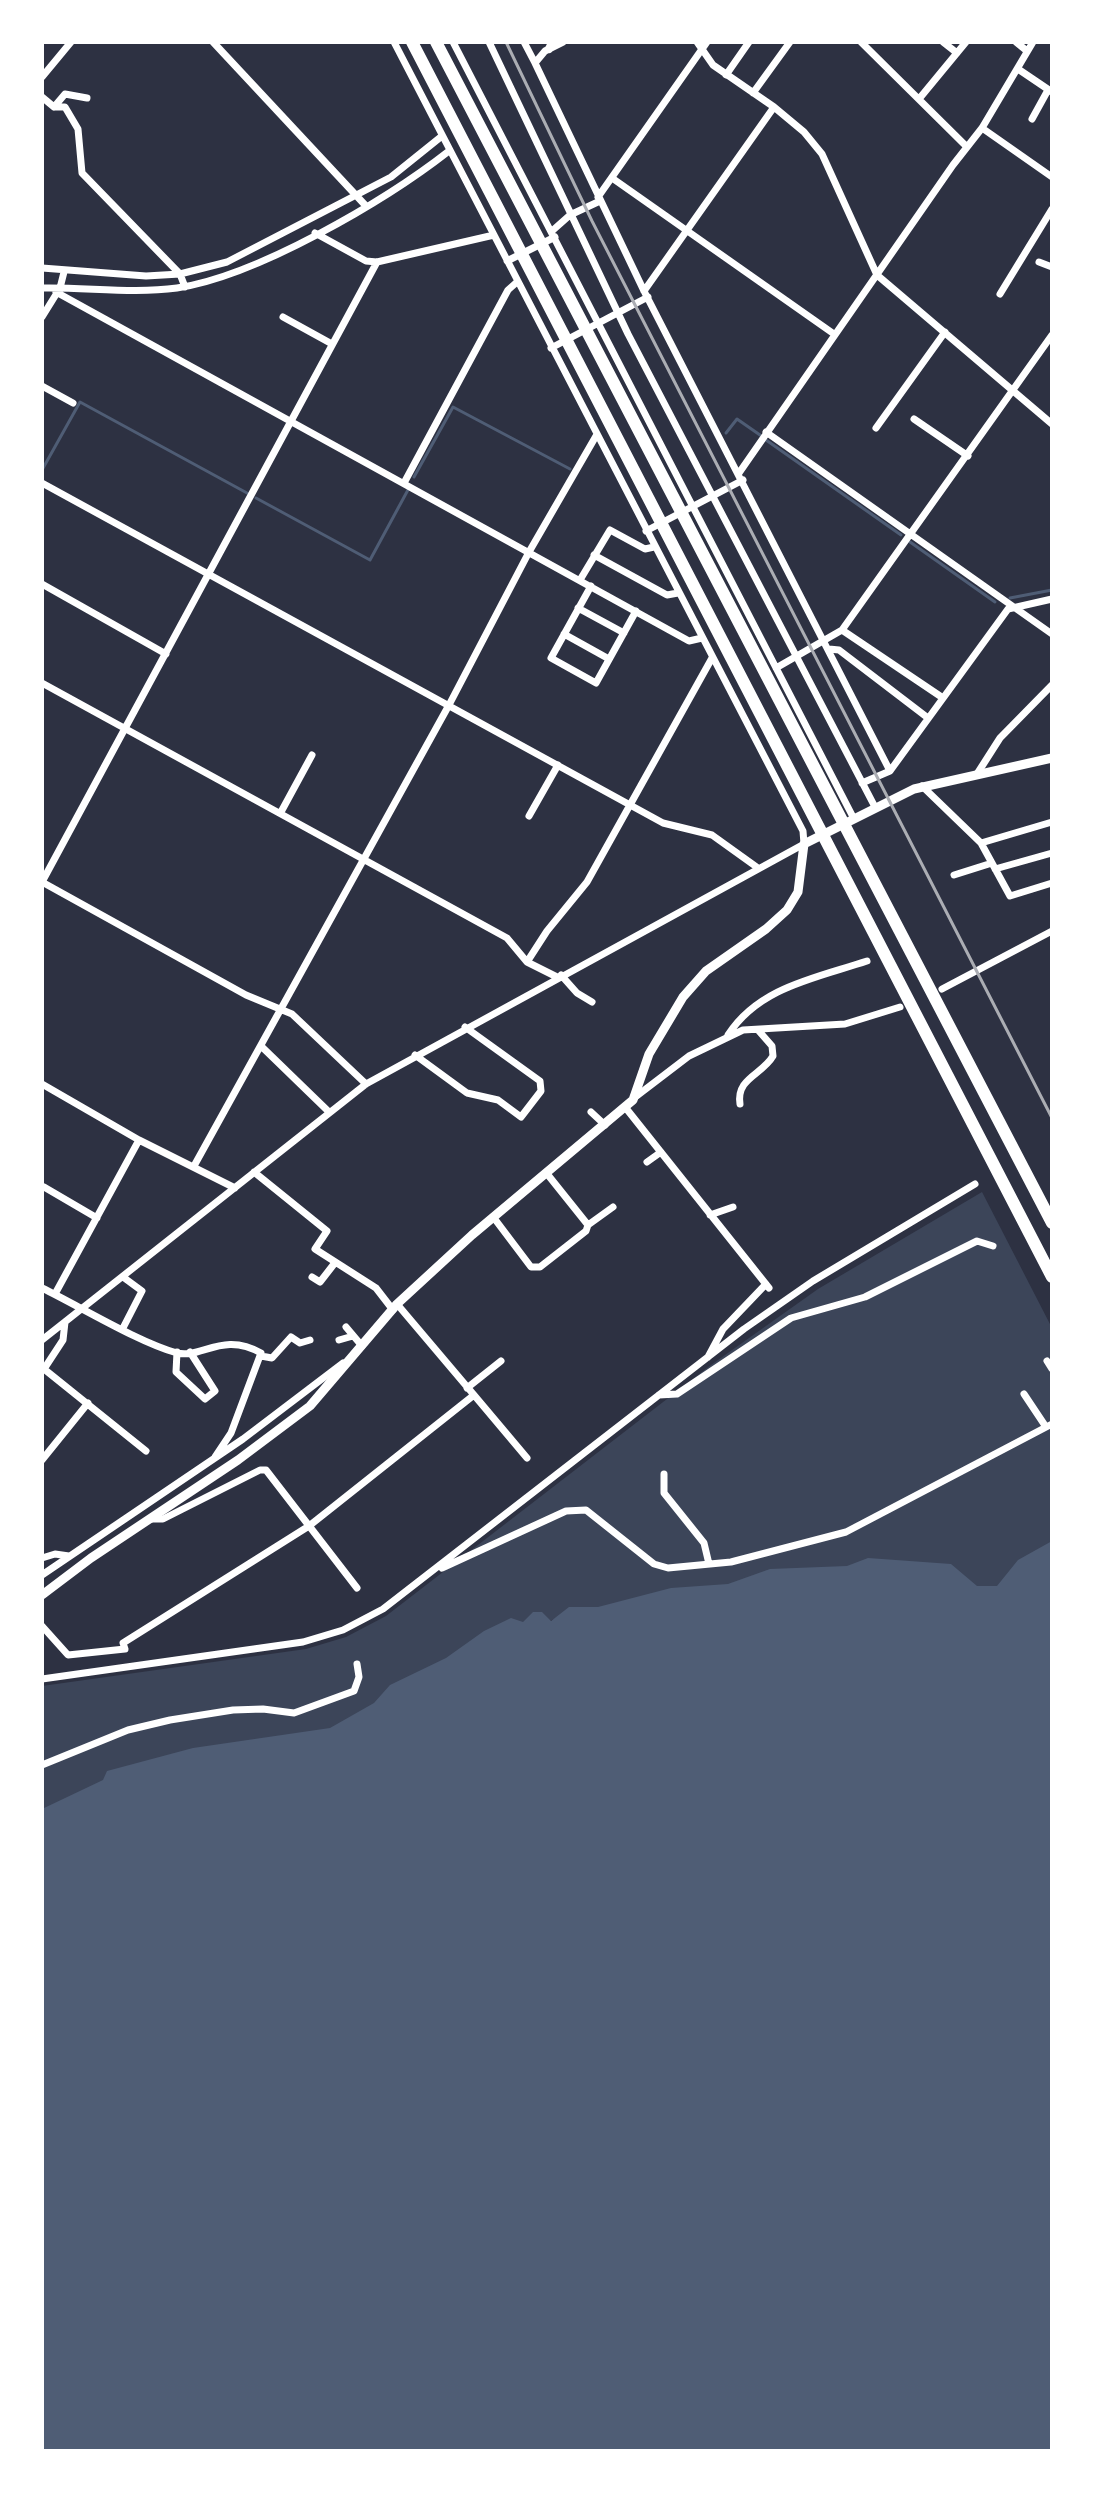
<!DOCTYPE html>
<style>
body{margin:0}
#map{position:relative;width:1094px;height:2493px;overflow:hidden;background:#2d3142;font-family:"Public Sans",sans-serif}
canvas{display:block}
.frame{position:absolute;inset:0;border:44px solid #fff;pointer-events:none}
</style>
<div id="map">
<canvas width="1094" height="2493"></canvas>
<div class="frame"></div>
</div>
<script>
const ctx = document.querySelector('canvas').getContext('2d');
ctx.lineJoin = 'round';
function fill(path, color) { ctx.fillStyle = color; ctx.fill(path, 'evenodd'); }
function stroke(path, color, width, dash) { ctx.strokeStyle = color; ctx.lineWidth = width; ctx.lineCap = dash ? 'butt' : 'round'; ctx.setLineDash(dash || []); ctx.stroke(path); }
fill(new Path2D(`
 M982,1192L1052,1328V1548L1018,1586L610,1605L558,1617L325,1733L42,1820V1686L306,1649L346,1637L386,1616L711,1365L818,1289Z`), '#3c4559');
fill(new Path2D(`
 M1052,1541V2451H42V1809L103,1780L107,1771L193,1748L330,1728L374,1703L390,1685L446,1658L484,1631L511,1618L523,1622L533,1612H542L551,1621L569,1607H598L671,1588L728,1584L770,1569L847,1566L868,1558L951,1564L977,1586H997L1018,1560Z`), '#4f5d75');
stroke(new Path2D(`
 M726,433L737,419L760,435
 M766,440L901,535
 M42,470L80,402L247,493
 M414,477L453,407L570,469
 M256,498L370,560L409,488
 M910,542L995,602
 M1010,598L1052,590`), '#4f5d75', 3);
stroke(new Path2D(`
 M213,42L366,206
 M453,42L853,817
 M489,42L628,334L875,807
 M524,42L535,63
 M563,42L545,51L535,63L644,291L890,771L1008,609L1052,599
 M697,42L713,65L774,107L804,132L822,154L877,275L1052,424
 M861,42L967,147
 M943,42L957,53
 M1016,42L1027,51
 M1018,69L1052,92
 M726,75L749,42
 M42,77L71,42
 M753,93L790,42
 M42,97L54,107H65L78,129L82,173L180,274L185,287
 M919,99L966,42
 M54,107L65,94L87,98
 M1032,119L1048,90
 M982,128L1052,177
 M612,178L834,334
 M598,197L707,42
 M552,231L570,215L600,201
 M315,233L366,261L377,262L494,235
 M507,261L555,237
 M1039,262L1052,267
 M42,268L146,276L180,274L227,262L391,177L442,136
 M42,288C86,287 133,294 177,288C257,276 385,201 449,151
 M644,291L774,107
 M56,292L689,641L702,638
 M1000,294L1052,209
 M42,317L60,288L64,272
 M283,317L332,344
 M551,348L648,297
 M42,386L73,403
 M914,419L968,456
 M876,428L945,332
 M766,432L1052,634
 M739,473L953,165L982,128L1033,42
 M42,483L663,823L712,835L758,868
 M404,483L508,290L517,282
 M646,531L743,480
 M594,555L667,595L678,593
 M580,580L610,530L645,549L654,547
 M42,584L166,654
 M591,586L551,658L596,683L636,611
 M578,608L624,633
 M842,630L943,698
 M564,634L609,659
 M829,649L839,650L928,718
 M776,668L842,630L1052,335
 M42,683L507,938L527,962L557,977
 M977,774L1000,738L1052,685
 M862,783L890,771
 M922,786L981,843
 M281,812L312,755
 M529,816L558,765
 M1052,822L981,843L1010,896L1052,883
 M995,869L1052,853
 M954,875L992,863
 M42,882L377,262
 M42,882L246,995L292,1014L366,1084
 M527,962L547,931L587,882L712,658
 M561,975L577,993L592,1002
 M942,989L1052,931
 M728,1035C759,987 816,978 867,961
 M261,1046L328,1111
 M415,1055L467,1093L498,1100L521,1117L541,1091L540,1081L465,1027
 M42,1084L139,1140L235,1188
 M634,1098L689,1056L743,1030L845,1024L900,1007
 M740,1104C736,1078 762,1075 773,1056L772,1046L758,1030
 M625,1107L769,1288
 M591,1112L605,1125
 M647,1162L661,1152
 M194,1166L449,705L529,552L596,436
 M254,1172L327,1231L315,1249L376,1288L393,1310
 M44,1187L97,1218
 M710,1215L733,1207
 M494,1218L531,1267H540L586,1231L588,1225L548,1175
 M588,1225L613,1207
 M312,1277L320,1282L334,1264
 M42,1288C81,1307 138,1342 177,1353C201,1359 223,1331 261,1353L231,1433L215,1457
 M55,1294L139,1140
 M65,1322L63,1340L44,1369L146,1451
 M346,1327L362,1346
 M123,1328L142,1291L123,1277
 M42,1340L366,1084L804,844L803,831L394,42
 M339,1340L353,1336
 M177,1352L176,1372L205,1399L215,1391L190,1352
 M261,1356L272,1358L291,1337L300,1343L310,1340
 M708,1357L723,1329L766,1284
 M1047,1361L1052,1369
 M467,1388L501,1361
 M1024,1394L1046,1427
 M474,1395L527,1458
 M659,1395L677,1394L791,1318L865,1297L977,1241L993,1246
 M42,1460L88,1403
 M664,1474V1493L704,1543L709,1564
 M150,1519H163L260,1470H266L357,1588
 M42,1558L55,1554L69,1556
 M442,1568L566,1511L586,1510L654,1564L668,1568L731,1562L846,1532L1052,1424
 M42,1575L243,1439L343,1363
 M42,1626L68,1655L125,1649L123,1643L309,1526L474,1395L397,1304
 M42,1679L303,1642L343,1630L383,1609L744,1329L813,1281L975,1184
 M42,1765L128,1730L170,1720L233,1710L263,1709L294,1713L354,1691L359,1677L357,1664`), '#fff', 7);
stroke(new Path2D(`
 M549,49L552,42`), '#fff', 8);
stroke(new Path2D(`
 M42,1595L91,1558L238,1460L310,1406L397,1304L472,1235L633,1100L649,1054L683,997L706,971L766,929L787,910L798,892L804,844L914,789L1052,758`), '#fff', 9);
stroke(new Path2D(`
 M412,42L1052,1277
 M436,42L1052,1223`), '#fff', 12);
stroke(new Path2D(`
 M506,42L592,221L1052,1118`), '#abadb3', 3);
</script>
